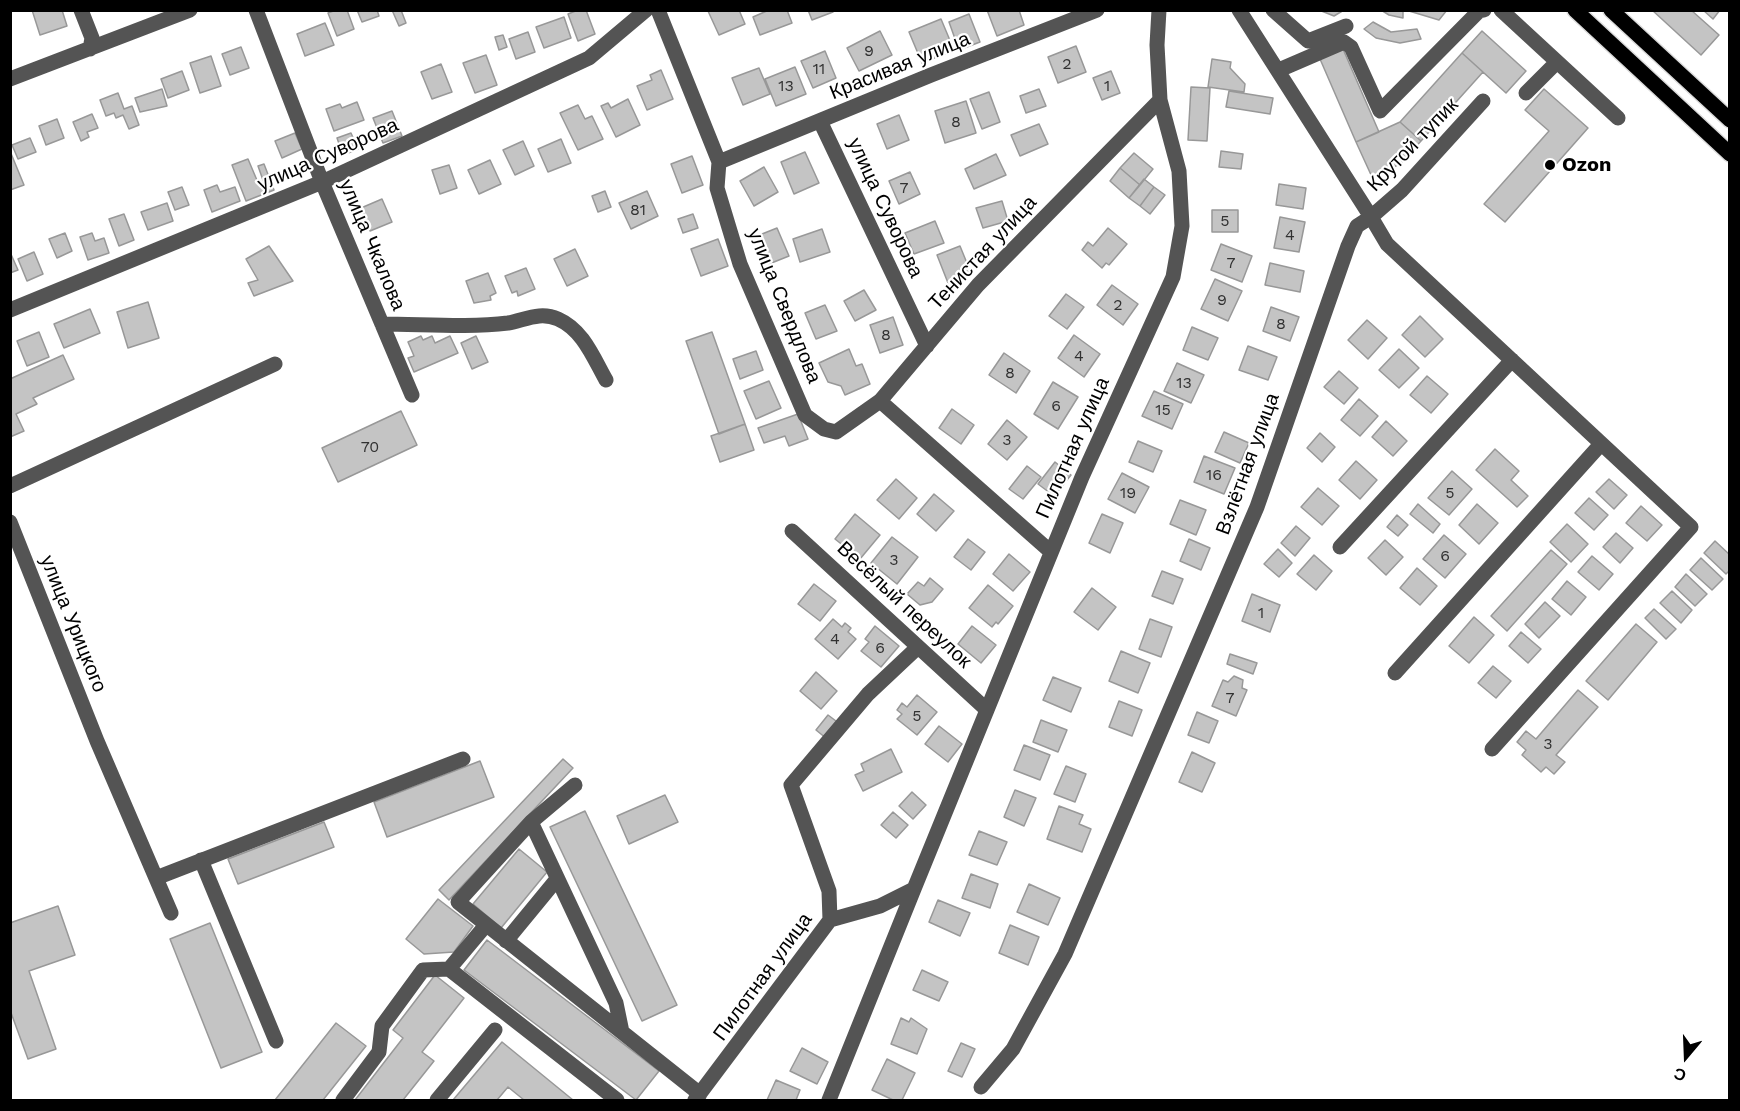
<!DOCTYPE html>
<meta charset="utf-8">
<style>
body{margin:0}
#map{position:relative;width:1740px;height:1111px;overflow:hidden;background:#fff;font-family:"Work Sans",sans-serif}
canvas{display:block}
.frame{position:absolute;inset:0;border:12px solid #000;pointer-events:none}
.north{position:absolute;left:1656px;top:1027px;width:60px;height:60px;-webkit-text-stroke:4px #fff;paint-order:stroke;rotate:199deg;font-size:16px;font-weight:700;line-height:24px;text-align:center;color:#000}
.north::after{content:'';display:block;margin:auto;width:21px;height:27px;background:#000;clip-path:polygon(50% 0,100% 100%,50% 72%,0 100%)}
</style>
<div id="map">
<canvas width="1740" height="1111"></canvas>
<div class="frame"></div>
<div class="north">С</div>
</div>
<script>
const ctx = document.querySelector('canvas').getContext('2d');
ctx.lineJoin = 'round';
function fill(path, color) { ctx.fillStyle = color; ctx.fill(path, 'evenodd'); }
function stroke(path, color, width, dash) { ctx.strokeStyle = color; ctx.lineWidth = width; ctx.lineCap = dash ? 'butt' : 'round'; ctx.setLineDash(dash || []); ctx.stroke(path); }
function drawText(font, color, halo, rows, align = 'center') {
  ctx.font = font + ' "Work Sans",sans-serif'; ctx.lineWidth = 4.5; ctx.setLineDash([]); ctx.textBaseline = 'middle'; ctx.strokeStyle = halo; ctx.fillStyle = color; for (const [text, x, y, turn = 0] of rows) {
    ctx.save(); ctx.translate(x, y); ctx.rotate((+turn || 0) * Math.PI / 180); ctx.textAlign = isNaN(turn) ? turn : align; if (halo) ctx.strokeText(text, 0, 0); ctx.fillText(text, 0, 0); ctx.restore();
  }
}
const building = new Path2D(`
 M32,10H62L67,26L40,35Z
 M336,10H347L354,29L337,36L328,13Z
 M357,10H377L379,16L362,22Z
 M392,10H401L406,23L399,26Z
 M578,10H586L595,34L578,41L568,14Z
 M739,10L745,24L719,35L708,11Z
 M769,10H787L792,23L760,35L753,17Z
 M808,10H832L833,12L812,20Z
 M987,10H1019L1024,25L997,36Z
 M1344,10L1334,16L1319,10Z
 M1381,10H1447L1439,20L1409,11H1403V18L1389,15Z
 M1652,10H1691L1719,35L1701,55Z
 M1703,10H1720L1713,19Z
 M969,14L980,42L959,50L949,22Z
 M564,17L571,38L544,48L536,27Z
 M941,19L954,50L922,63L909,32Z
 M1373,22L1391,32L1417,29L1421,39L1400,43L1376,38L1364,29Z
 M325,23L334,45L305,56L297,34Z
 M880,31L892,55L859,71L847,48Z
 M1482,31L1526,71L1506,93L1462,53Z
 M528,32L535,52L516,59L509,39Z
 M503,35L507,47L499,50L495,37Z
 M1076,46L1086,72L1058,83L1048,57Z
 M241,47L249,68L230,75L222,54Z
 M1343,49L1379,132L1356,142L1320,59Z
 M825,51L836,78L813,88L801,61Z
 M1462,53L1483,72L1421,141L1400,122Z
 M486,55L497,85L475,93L463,63Z
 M211,56L221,86L200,93L190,63Z
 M1212,59L1231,62L1230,68L1245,84L1244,92L1208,87Z
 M441,64L452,92L432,99L421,72Z
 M795,67L806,94L776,106L765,79Z
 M759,68L770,94L743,105L732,78Z
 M661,70L673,99L647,110L637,86L652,80L650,75Z
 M182,71L189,90L168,98L161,79Z
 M1111,71L1120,93L1102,100L1093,78Z
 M1191,87L1210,88L1207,141L1188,140Z
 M162,89L167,106L140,112L135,98Z
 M1039,89L1046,106L1026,113L1020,96Z
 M1544,89L1588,128L1505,222L1484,204L1549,131L1525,110Z
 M1229,91L1273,98L1270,114L1226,107Z
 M989,92L1000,122L982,129L970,99Z
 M118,93L124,109L132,106L139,125L129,129L123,115L116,118L114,113L106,116L100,100Z
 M628,99L640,125L616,137L601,106L608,103L611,108Z
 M966,101L976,133L945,143L935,111Z
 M357,102L364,120L334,131L326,109L340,104L342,108Z
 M578,105L585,119L592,116L603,139L578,150L560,113Z
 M392,111L402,136L383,143L373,118Z
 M92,114L98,128L87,132L89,137L81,141L73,122Z
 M899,115L909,140L887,149L877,124Z
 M57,119L64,138L46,145L39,126Z
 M1400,122L1421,141L1400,164L1372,177L1356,142Z
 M1039,124L1048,144L1020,156L1011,135Z
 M295,133L302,149L282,158L275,141Z
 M351,133L358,149L343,155L337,138Z
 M30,138L36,152L18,159L12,145Z
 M561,139L571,163L548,172L538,149Z
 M523,141L534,166L515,175L503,150Z
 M10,151L24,185L10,190Z
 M1221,151L1243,154L1241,169L1219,167Z
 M805,152L819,183L794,194L781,162Z
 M1134,153L1153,169L1140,185L1120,168Z
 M996,154L1006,175L974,189L965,169Z
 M692,156L703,185L682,193L671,164Z
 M248,159L259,185L264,183L258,166L264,164L274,190L246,201L232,165Z
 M490,160L501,184L479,194L468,170Z
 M449,165L457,188L440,194L432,170Z
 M764,167L778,192L754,206L740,181Z
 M1120,168L1140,185L1129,198L1110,181Z
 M910,172L920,194L899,204L889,181Z
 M1144,179L1154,187L1140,206L1129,198Z
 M1279,184L1306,188L1303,209L1276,205Z
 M217,185L220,192L235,187L240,201L212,212L204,190Z
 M182,187L189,205L175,210L168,192Z
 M1154,187L1165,195L1150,214L1140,206Z
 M605,191L611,207L598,212L592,196Z
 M647,191L658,216L631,229L619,203Z
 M382,199L392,222L370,231L361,208Z
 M1002,201L1008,221L983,228L976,208Z
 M167,203L173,221L148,230L141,212Z
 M1212,210H1238V232H1212Z
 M124,214L134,240L119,246L109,219Z
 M693,214L698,228L683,233L678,219Z
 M1280,217L1305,222L1299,252L1274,248Z
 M935,221L944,243L914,254L905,233Z
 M777,228L789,256L769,264L757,236Z
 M1108,228L1127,244L1109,265L1106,263L1102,268L1082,250L1088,242L1093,246Z
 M822,229L830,252L800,262L793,239Z
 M65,233L72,251L57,258L49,239Z
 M92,233L95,241L104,238L109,253L88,260L80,237Z
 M718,239L728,266L701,276L691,249Z
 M1221,244L1252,256L1242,282L1211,270Z
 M269,246L293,281L254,296L248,283L258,280L246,259Z
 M960,246L971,273L948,283L937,255Z
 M575,249L588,276L567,286L554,259Z
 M10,252L18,270L10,273Z
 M34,252L43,274L27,281L18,259Z
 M1270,263L1304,271L1300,292L1265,285Z
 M526,268L535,289L518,296L517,291L512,293L505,276Z
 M488,273L496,293L490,296L491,300L474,303L466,281Z
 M1215,279L1242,291L1228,321L1201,309Z
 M1112,285L1138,304L1123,325L1097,305Z
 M864,290L876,310L855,321L844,301Z
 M1066,294L1084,307L1067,329L1049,316Z
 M148,302L159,338L128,348L117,312Z
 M825,305L837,331L816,339L805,313Z
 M1271,307L1299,317L1290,341L1263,331Z
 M90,309L100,333L64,348L54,324Z
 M1420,316L1443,339L1425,357L1402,335Z
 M893,317L903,345L880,353L870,325Z
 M1367,320L1387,338L1368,359L1348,340Z
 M1192,327L1218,338L1208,360L1183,350Z
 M39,332L49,357L27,366L17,341Z
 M712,332L745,424L719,434L686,341Z
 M1074,335L1100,354L1084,377L1058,358Z
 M421,336L423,340L432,336L435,343L450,336L458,353L414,372L408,358L414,356L408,342Z
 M476,336L488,362L472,369L461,343Z
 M1248,346L1277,357L1268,380L1239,370Z
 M849,349L856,366L862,364L870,384L845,395L841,386L828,382L819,363Z
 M1399,349L1419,368L1399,388L1379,370Z
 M756,351L763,370L740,379L733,359Z
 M1004,353L1030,371L1016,393L989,375Z
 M63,355L74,379L33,398L37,404L16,414L24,431L10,437V379Z
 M1177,363L1204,375L1191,403L1164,391Z
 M1339,371L1358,388L1344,404L1324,387Z
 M1427,376L1448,394L1431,413L1410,395Z
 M769,381L781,408L756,419L744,391Z
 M1053,382L1078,397L1058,429L1034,414Z
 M1154,391L1183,404L1172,429L1142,416Z
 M1359,399L1378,416L1360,436L1341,420Z
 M952,409L974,425L961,444L939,428Z
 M401,411L417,445L338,482L322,448Z
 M798,414L808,439L789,446L785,436L764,443L758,428Z
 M1007,420L1027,437L1007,460L988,444Z
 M1386,421L1407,441L1393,456L1372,437Z
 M745,424L754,450L720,462L711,436Z
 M1224,432L1249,443L1240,463L1215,452Z
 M1320,433L1335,447L1322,462L1307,448Z
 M1138,441L1162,451L1153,472L1129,462Z
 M1495,449L1519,471L1511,480L1528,496L1517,507L1476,470Z
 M1204,456L1235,468L1224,494L1194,482Z
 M1356,461L1377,480L1360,499L1339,480Z
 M1055,462L1071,475L1054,496L1038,484Z
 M1027,466L1041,477L1023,499L1009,489Z
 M1452,471L1472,489L1449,515L1428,498Z
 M1122,473L1149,487L1135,513L1108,499Z
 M896,479L917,498L899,519L877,500Z
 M1609,479L1627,495L1614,509L1596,492Z
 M1318,488L1339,506L1322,525L1301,507Z
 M934,494L954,511L936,531L917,514Z
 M1589,498L1608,515L1594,530L1575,513Z
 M1180,500L1206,510L1196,535L1170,524Z
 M1418,504L1440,524L1433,533L1410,514Z
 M1477,504L1498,523L1479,544L1459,525Z
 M1641,506L1662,525L1647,541L1626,523Z
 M855,514L880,535L860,559L835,539Z
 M1102,514L1123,523L1110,553L1089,543Z
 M1397,515L1408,525L1398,536L1387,527Z
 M1567,524L1588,544L1571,562L1550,542Z
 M1296,526L1310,538L1295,556L1281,543Z
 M1616,533L1633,548L1620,563L1603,547Z
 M1444,535L1466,554L1445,578L1423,559Z
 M892,537L918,557L897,584L871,563Z
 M968,539L985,552L971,570L954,557Z
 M1189,539L1210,548L1201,570L1180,561Z
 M1385,540L1403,557L1386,575L1368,558Z
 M1715,541L1730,555V570L1726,574L1704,553Z
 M1278,549L1292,563L1279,577L1264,564Z
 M1551,550L1567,564L1507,631L1491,616Z
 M1009,554L1030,572L1013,591L993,574Z
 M1314,555L1332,571L1316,590L1297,574Z
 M1592,556L1613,574L1599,590L1578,572Z
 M1701,558L1723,579L1712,590L1690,570Z
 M1417,568L1437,586L1420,605L1400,588Z
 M1162,571L1183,579L1173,604L1152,596Z
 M1686,574L1707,594L1695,606L1675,587Z
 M930,578L943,589L932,602L920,605L907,594L918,582L924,586Z
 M1567,581L1586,597L1571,615L1552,599Z
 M814,584L836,601L820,621L798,604Z
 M988,585L1013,606L998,624L996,622L992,627L969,608Z
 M1092,588L1116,607L1098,630L1074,612Z
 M1672,591L1692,610L1681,623L1660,603Z
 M1252,594L1280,605L1270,632L1242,621Z
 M1545,602L1560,616L1539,638L1525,624Z
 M1654,609L1676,629L1666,639L1645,618Z
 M1474,617L1494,635L1469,663L1449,646Z
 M833,619L842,627L845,623L851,628L848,632L856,639L838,659L815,639Z
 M1150,619L1172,627L1161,657L1139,649Z
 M1636,624L1657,642L1608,700L1586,681Z
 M875,626L899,646L881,667L861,651L869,642L865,639Z
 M972,626L996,645L981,663L958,644Z
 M1521,632L1541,649L1528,663L1509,646Z
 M1121,651L1150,663L1138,693L1109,681Z
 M1230,654L1257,663L1253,674L1227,664Z
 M1493,666L1511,681L1496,698L1478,683Z
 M816,672L837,691L821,709L800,691Z
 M1234,676L1243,680L1242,688L1247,690L1236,716L1212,706L1223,680L1228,682Z
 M1053,677L1081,688L1071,712L1043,700Z
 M1578,690L1598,707L1556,755L1565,762L1554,774L1546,767L1541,772L1522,755L1526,750L1517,742L1526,731L1536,739Z
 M917,695L937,712L917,735L897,719L902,714L897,710L902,703L907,707Z
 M1119,701L1142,710L1132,736L1109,727Z
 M1197,712L1218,721L1209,743L1188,735Z
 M828,715L840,724L827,739L816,730Z
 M1041,720L1067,730L1058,752L1033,742Z
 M939,726L962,744L948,762L925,744Z
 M1024,745L1050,755L1040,780L1014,770Z
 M891,749L902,772L863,791L855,775L864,771L861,764Z
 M1192,752L1215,763L1202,792L1179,782Z
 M563,759L573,768L449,900L439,890Z
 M480,761L494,797L387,837L374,802Z
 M1066,766L1086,774L1075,802L1054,794Z
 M1015,790L1036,798L1024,826L1004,817Z
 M912,792L926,805L913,819L899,806Z
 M665,795L678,822L629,844L617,816Z
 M1059,806L1083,815L1079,824L1091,829L1082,852L1047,839Z
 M585,811L677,1005L642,1021L550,827Z
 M893,812L908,825L896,838L881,825Z
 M324,822L334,847L238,884L228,859Z
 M979,831L1007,842L997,865L969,855Z
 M519,849L547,872L501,928L473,904Z
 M971,874L998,884L990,908L962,898Z
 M1029,884L1060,898L1048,925L1017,912Z
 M438,899L473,926L454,952L424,954L406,939Z
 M938,900L970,913L960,936L929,922Z
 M58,906L75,955L29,971L56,1049L28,1059L10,1010V923Z
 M210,923L262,1052L221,1068L170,939Z
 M1010,925L1039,937L1028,965L999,953Z
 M487,940L659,1071L636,1100L464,970Z
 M922,970L948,982L939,1001L913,990Z
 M435,975L464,998L422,1052L434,1061L403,1100H355L403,1038L393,1030Z
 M901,1018L909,1022L911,1018L927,1029L917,1054L891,1044Z
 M336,1023L366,1046L323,1100H275Z
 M502,1042L573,1100H524L508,1087L497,1100H453Z
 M961,1043L975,1049L962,1077L948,1071Z
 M802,1048L828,1062L817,1084L790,1071Z
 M887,1059L915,1073L902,1100H893L872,1090Z
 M776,1080L800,1090L796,1100H767Z`);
fill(building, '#c4c4c4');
stroke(building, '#989898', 1.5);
const major = new Path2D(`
 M1575,10L1730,154
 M1611,10L1730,120`);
stroke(major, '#dbdbdb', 18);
stroke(new Path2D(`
 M81,10L92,38L90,49
 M256,10L322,182L412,395
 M658,10L719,162L717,188L740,264L805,415L824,429L836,432L880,401L978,285L1160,100
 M1273,10L1308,41L1346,26
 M1501,10L1618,118
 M1279,70L1344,42L1351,47L1380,111L1479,11L1484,10
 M10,79L190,10
 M1526,93L1557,62
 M1483,101L1402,190L1371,217L1387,244L1691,527L1492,749
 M820,121L927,346
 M719,162L931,75L1097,10
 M10,310L322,182L589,58L646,10
 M382,324C422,324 468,328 508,323C525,320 540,311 558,319C583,330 593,357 606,380
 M880,401L1051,552
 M10,486L275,364
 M10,522L97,741L171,913
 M792,531L987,710
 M1340,547L1512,360
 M1395,673L1601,444
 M531,822L575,785
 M201,860L276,1041
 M156,878L463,759
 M830,920L829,891L791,785L868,694L918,647
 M506,941L557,879
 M449,969L486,925
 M622,1032L616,1003L531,822L458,902C538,966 619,1030 700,1094
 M981,1087L1013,1049L1065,954L1257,507L1348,246L1357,226L1371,217L1239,10
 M343,1100L379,1052L382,1026L423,970L449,969L617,1100
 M437,1100L495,1030
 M695,1100L830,920L880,906L914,889L1082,477L1173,277L1182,226L1179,171L1160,100L1157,45L1159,10
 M829,1100L914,889`), '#545454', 15);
stroke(major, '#000', 15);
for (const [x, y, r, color] of [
 [1550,165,6,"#000"]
]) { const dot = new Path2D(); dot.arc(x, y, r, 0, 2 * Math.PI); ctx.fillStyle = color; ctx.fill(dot); stroke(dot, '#fff', 2); }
drawText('16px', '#313131', null, [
 ["9",869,51],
 ["2",1067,64],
 ["11",819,69],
 ["13",786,86],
 ["1",1107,86],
 ["8",956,122],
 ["7",904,188],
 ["81",638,210],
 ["5",1225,221],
 ["4",1290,235],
 ["7",1231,263],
 ["9",1222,300],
 ["2",1118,305],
 ["8",1281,324],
 ["8",886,335],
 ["4",1079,356],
 ["8",1010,373],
 ["13",1184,383],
 ["6",1056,406],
 ["15",1163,410],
 ["3",1007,440],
 ["70",370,447],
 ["16",1214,475],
 ["19",1128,493],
 ["5",1450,493],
 ["6",1445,556],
 ["3",894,560],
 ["1",1261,613],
 ["4",835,639],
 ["6",880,648],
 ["7",1230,698],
 ["5",917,716],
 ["3",1548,744]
]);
drawText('20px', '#000', '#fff', [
 ["Красивая улица",900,66,-22],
 ["Крутой тупик",1413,145,-46],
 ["улица Суворова",328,155,-24],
 ["улица Суворова",885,208,65],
 ["улица Чкалова",372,245,67],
 ["Тенистая улица",983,253,-47],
 ["улица Свердлова",784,306,68],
 ["Пилотная улица",1073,448,-66],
 ["Взлётная улица",1248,464,-70],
 ["Весёлый переулок",904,605,43],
 ["улица Урицкого",73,624,68],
 ["Пилотная улица",763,977,-54]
]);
drawText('bold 20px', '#000', '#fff', [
 ["Ozon",1562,165]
], 'left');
</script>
